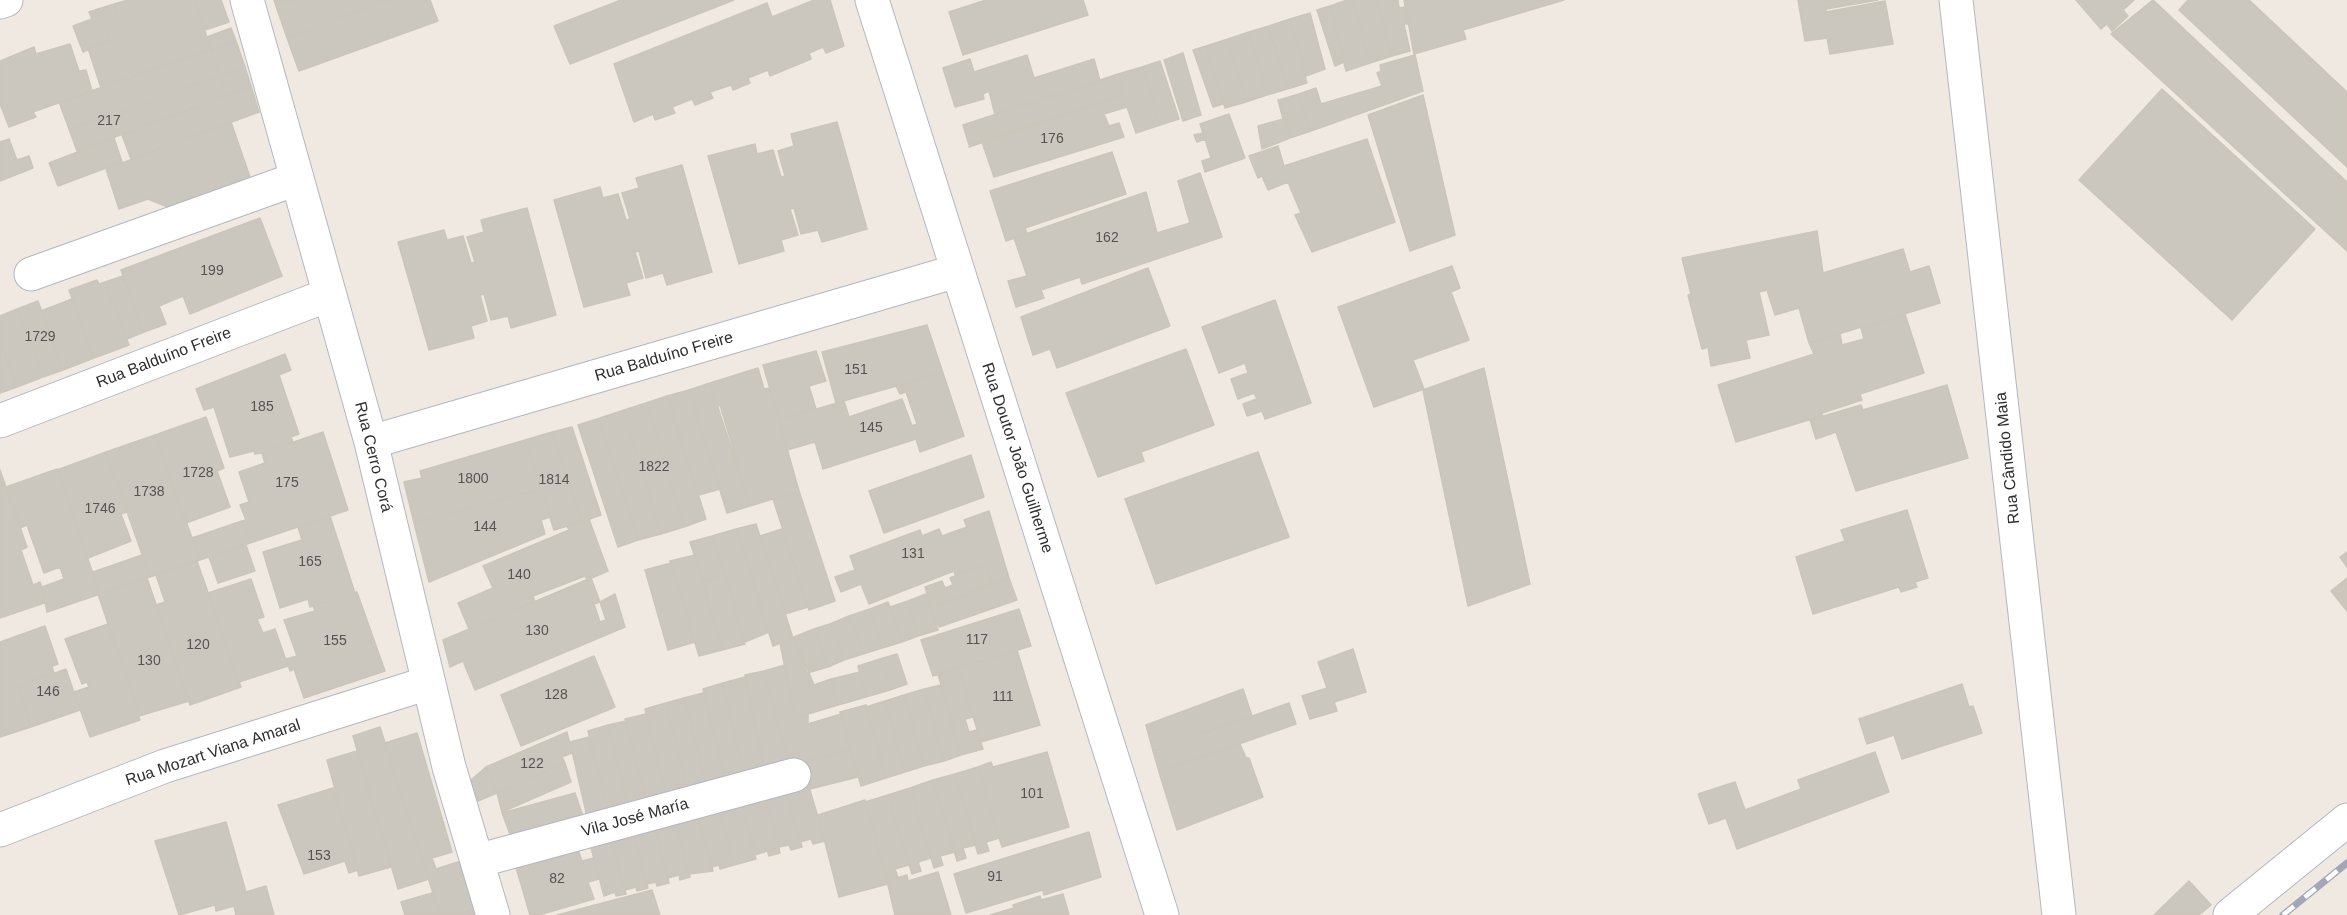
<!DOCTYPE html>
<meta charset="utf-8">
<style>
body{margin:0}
canvas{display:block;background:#efe9e1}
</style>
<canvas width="2347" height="915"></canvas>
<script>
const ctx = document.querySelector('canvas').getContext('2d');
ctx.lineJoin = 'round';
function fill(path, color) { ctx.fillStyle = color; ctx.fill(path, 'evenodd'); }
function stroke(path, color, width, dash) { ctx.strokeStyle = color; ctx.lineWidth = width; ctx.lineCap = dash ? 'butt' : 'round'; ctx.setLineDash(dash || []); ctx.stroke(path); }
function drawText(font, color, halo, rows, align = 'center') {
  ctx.font = font + ' Arial,sans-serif'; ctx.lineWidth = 5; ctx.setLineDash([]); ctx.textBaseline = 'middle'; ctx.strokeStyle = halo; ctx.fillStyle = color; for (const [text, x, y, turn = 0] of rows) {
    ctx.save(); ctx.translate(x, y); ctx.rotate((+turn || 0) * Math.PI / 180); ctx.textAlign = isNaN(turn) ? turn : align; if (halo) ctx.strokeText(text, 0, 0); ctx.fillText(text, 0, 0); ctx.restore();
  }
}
const building = new Path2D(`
 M128,0H195L211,50L101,88L88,48L110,40L105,22L119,18L114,4Z
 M195,0H221L229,22L205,30Z
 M274,0H292L276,6Z
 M292,0H389L287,38L276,6Z
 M389,0H430L438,21L299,71L287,38Z
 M621,0H734L570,64L554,26Z
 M814,0H830L844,46L826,53L823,47L809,53L811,59L770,76L768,70L748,78L750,83L733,90L731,85L710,92L713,98L695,105L692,99L672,107L675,113L655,120L653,114L634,122L614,64L767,3L772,17Z
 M986,0H1083L1088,15L963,55L949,12Z
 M1347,0H1353L1370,63L1346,71L1330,6Z
 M1353,0H1377L1392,56L1370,63Z
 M1377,0H1398L1399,8L1406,7L1409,24H1404L1410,51L1392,56Z
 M1404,0H1564L1463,30L1466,39L1414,54Z
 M1798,0H1878L1826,9V12L1885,1L1893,44L1830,54L1827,38L1805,41Z
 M2076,0H2134L2123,10L2128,16L2112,31L2107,24L2101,29Z
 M2153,0L2347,182V251L2111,34Z
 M2188,0H2249L2347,92V167L2179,10Z
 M114,4L119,18L105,22L110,40L83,52L73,26L92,19L89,12Z
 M1330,6L1344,62L1335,66L1317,10Z
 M1310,13L1325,69L1306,76L1290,19Z
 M1290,19L1307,83L1287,89L1269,26Z
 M1269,26L1287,89L1267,95L1249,32Z
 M231,28L236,41L211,50L207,37Z
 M1249,32L1267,95L1246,102L1228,39Z
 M1228,39L1246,102L1225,108L1206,46Z
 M236,41L245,67L219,77L210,50Z
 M70,44L79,71L86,70L92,91L33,112L36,117L9,127L0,104V61L34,47L36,54Z
 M1206,46L1223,104L1213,107L1193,50Z
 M210,50L219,77L69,129L59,102Z
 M1183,53L1201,115L1183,121L1164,60Z
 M1027,55L1034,78L1094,59L1100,81L995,115L989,91L983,94L984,99L955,107L943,68L970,59L974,72Z
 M1415,55L1423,91L1311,131L1299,94L1316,88L1321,104L1382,86L1377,73L1381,71L1380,65Z
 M1160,61L1179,119L1160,125L1142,67Z
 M245,67L251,86L226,96L219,77Z
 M1142,67L1160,125L1136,133L1127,107L1104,114L1109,126L1119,123L1124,137L994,177L982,142L969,147L1124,94L1118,74Z
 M1118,74L1124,94L969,145L963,125Z
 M219,77L226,96L77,151L69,129Z
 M251,86L259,112L131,159L122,135Z
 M2162,89L2315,229L2232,320L2079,180Z
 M1299,94L1311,131L1290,138L1279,100Z
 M1423,95L1455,235L1410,251L1368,115Z
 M1278,100L1290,138L1262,149L1258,126L1283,119Z
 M1229,114L1245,158L1205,172L1202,161L1211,158L1205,139L1197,142L1194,135L1203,133L1200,124Z
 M231,122L251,180L170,208L148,199L119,209L106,169Z
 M837,122L867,229L822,242L818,230L801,234L794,208L790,209L798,235L781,240L784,251L739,264L708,156L755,144L757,154L773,150L781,177L785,176L778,151L794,146L791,134Z
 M114,138L122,162L58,186L49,163Z
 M9,139L17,160L29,156L33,168L0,181V142Z
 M1367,139L1395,222L1312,252L1295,215L1301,213L1288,182L1268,190L1262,176L1258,178L1249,156L1278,146L1284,166Z
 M1112,152L1126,194L1025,228L1027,234L1006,241L990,191Z
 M682,165L712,272L667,285L663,273L646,278L639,251L635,252L643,278L626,283L630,295L584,307L554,200L600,187L603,198L618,194L626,220L630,219L622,193L639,188L636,178Z
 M1200,173L1222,237L1082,284L1080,277L1041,290L1044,298L1016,307L1008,281L1027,276L1014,238L1146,192L1157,233L1190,223L1178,181Z
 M527,208L556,315L511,328L508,316L491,320L484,294L480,295L487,321L471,326L474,338L429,350L398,242L444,230L447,240L463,236L471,263L475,262L467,237L484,232L481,220Z
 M260,218L282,276L190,314L183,296L159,306L166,324L144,332L121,270Z
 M1817,231L1823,273L1903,249L1910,272L1929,266L1940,303L1809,343L1799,308L1775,315L1767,290L1759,292L1769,335L1746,340L1750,358L1711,366L1708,347L1702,349L1688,295L1691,294L1682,258Z
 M1452,266L1460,288L1451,292L1469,340L1413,360L1424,389L1374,407L1338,307Z
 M1148,268L1170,326L1057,368L1050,349L1033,355L1021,317Z
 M123,276L144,332L127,339L105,282Z
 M97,280L99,284L105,282L129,345L94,358L69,290Z
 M72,299L94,358L63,370L41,311Z
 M1275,300L1311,403L1265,419L1262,411L1247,416L1243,404L1257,399L1254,393L1238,399L1231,379L1248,373L1245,363L1219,373L1202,327Z
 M38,301L63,370L43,377L17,309Z
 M17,309L43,377L17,387L0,341V316Z
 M1905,314L1924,373L1860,394L1862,400L1822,413V416L1736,442L1718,385L1814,354L1809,343L1840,334L1842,345L1864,339L1861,328Z
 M927,325L943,373L836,403L822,352Z
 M0,341L17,387L0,393Z
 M1186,349L1214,425L1141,452L1144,461L1098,477L1066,393Z
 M816,351L826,381L809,386L816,409L779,420L763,365Z
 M285,354L291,370L279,375L299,434L291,437L293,442L262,453L255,454L254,451L230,457L214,407L204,410L196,389Z
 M758,368L764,389L770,388L799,491L750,506L720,405L718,406L710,383Z
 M1484,368L1530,584L1468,606L1423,390Z
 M943,373L964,436L920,452L916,439L823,469L815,442L787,450L779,420L844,401L849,417L902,399L912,426L917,424L906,392L900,394L896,386Z
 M710,383L750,506L727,513L689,390Z
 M1947,385L1968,458L1856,491L1836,432L1816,439L1810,420L1861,405L1863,410Z
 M689,390L720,489L699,495L667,396Z
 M667,396L706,519L684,527L646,403Z
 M646,403L684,527L661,534L624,410Z
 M624,410L661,534L638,540L597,419Z
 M206,417L224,468L217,471L230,507L186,523L155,435Z
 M597,419L638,540L618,547L578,425Z
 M572,427L601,515L581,522L552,432Z
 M323,432L348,510L250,543L242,521L246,520L240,505L249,502L239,472L265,463L262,453Z
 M552,432L581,522L554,530L525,440Z
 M155,435L200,560L150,577L106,452Z
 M525,440L541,489L414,523L404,482L422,478L420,471Z
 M106,452L127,512L121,514L131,541L88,558L57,470Z
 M1258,452L1289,537L1156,584L1125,499Z
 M971,455L984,497L884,533L869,491Z
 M57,469L100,594L47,612L42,587L64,579L60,567L44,573L27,525L20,528L6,487Z
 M0,470L27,547L21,550L33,585L40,582L47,602L0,618Z
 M541,489L550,517L541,520L545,534L429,582L414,523Z
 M799,491L835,601L809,610L773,499Z
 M1907,510L1928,578L1915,582L1917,587L1901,592L1899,587L1813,614L1796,557L1845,541L1841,530Z
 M989,511L1003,558L955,575L954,571L869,604L861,584L841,592L835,577L855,570L850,556L920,530L922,536L939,529L942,536L967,527L964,520Z
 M330,516L355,593L310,607L308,599L280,608L263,552L302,540L298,527Z
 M589,519L608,571L587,580L585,576L533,596L535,602L469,629L458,603L493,588L483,566L569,530L567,526Z
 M242,521L250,543L200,560L192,538Z
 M756,524L793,638L773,646L736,529Z
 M736,529L769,632L745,642L712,536Z
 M782,529L808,607L785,614L760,536Z
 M712,536L725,575L703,582L690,542Z
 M246,545L255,571L218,583L209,557Z
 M2347,552V567L2340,557Z
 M142,555L150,577L100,594L93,572Z
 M695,555L722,650L699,656L670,561Z
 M1003,558L1009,578L992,584L986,564Z
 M197,561L241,687L190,705L156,605L165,602L156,575Z
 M671,563L695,642L668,650L645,570Z
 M986,564L992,584L931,608L925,587L942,581L945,588L953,585L950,578Z
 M725,575L745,644L722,650L703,582Z
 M147,578L189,701L139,716L98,594Z
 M591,578L600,602L615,594L625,627L475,690L463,661L450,667L443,640ZM600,602L606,620L600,622L594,604Z
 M1009,578L1017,600L939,627L931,608Z
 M2347,578V611L2331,591Z
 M251,579L264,617L257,619L263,633L275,629L288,666L239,682L208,593Z
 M357,592L385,671L304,698L294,669L290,671L286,659L297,656L284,620L315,611L313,606Z
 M926,594L938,630L918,636L908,601Z
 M908,601L918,636L902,642L890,607Z
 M888,602L902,642L882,648L870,609Z
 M870,609L882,648L863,654L849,616Z
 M1019,609L1031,646L933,676L921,640Z
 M849,616L863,654L844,660L830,624Z
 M108,624L140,720L90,737L74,692L89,687L87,682L82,684L65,639Z
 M830,624L844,660L828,667L814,629Z
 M45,626L58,664L52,666L54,673L17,687L31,727L0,737V642Z
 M814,629L828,667L807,673L794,637Z
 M794,637L814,685L831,679L838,705L795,718L780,643Z
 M1353,649L1366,692L1334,702L1337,711L1310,719L1302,696L1327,688L1318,662Z
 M1017,650L1040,725L981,742L958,668Z
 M897,654L907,684L890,690L880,659Z
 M594,656L615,707L521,746L501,695Z
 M880,659L890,690L866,697L858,666Z
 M785,665L795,718L808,715V724L841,714L850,749L789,766L764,671Z
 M958,668L973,717L965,719L969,732L977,730L983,749L961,755L938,674Z
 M66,669L80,710L31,727L17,687Z
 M764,671L789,766L765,773L745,675Z
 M860,672L866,697L838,705L831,679Z
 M745,677L764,770L744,776L723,683Z
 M723,683L744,776L726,781L703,689Z
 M1962,684L1969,707L1973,706L1982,733L1902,759L1894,735L1867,744L1859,719Z
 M941,685L961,755L944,761L924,689Z
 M924,689L944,761L924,766L904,695Z
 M1243,689L1252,716L1153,751L1146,725Z
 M703,693L726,781L707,787L684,698Z
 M904,695L924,766L905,772L885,701Z
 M684,698L707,787L688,792L666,703Z
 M885,701L905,772L886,778L866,707Z
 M666,703L688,792L667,799L645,709Z
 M1289,703L1296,724L1159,772L1153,751Z
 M866,705L886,778L861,786L840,712Z
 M646,714L667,799L647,804L625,719Z
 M626,721L647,804L629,810L608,725Z
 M608,725L629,810L610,815L588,731Z
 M380,727L429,879L398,889L353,736Z
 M567,732L572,753L562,757L565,763L497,793L486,767Z
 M417,733L452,852L432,858L436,869L461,861L474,909L457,915H440L385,743Z
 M589,737L610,815L588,821L570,742Z
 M1240,744L1246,758H1249L1263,797L1177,830L1159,772Z
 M850,749L858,777L810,789L803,762Z
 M357,751L391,867L359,876L327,760Z
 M1047,752L1069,827L1002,847L978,767L991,762L993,767Z
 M1875,752L1889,792L1737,849L1726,818L1709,824L1698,794L1735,782L1745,810L1801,789L1798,780Z
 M565,763L571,782L502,812L497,793Z
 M486,767L497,793L478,801L471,780Z
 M978,767L999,838L986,842L989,851L978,854L955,774Z
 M955,774L976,845L963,848L966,858L957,861L933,780Z
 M807,780L825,841L813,844L811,839L800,842L785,787Z
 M933,780L955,852L940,856L943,865L934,868L910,788Z
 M785,787L802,847L791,850L789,845L779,847L764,793Z
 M333,788L358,870L349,873L345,861L304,874L278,805Z
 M910,788L931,858L918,862L921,871L912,874L888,795Z
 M575,793L585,822L513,842L502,813Z
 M764,793L779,847L755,855L740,800Z
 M888,795L909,865L895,869L898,878L888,881L865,802Z
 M740,800L756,859L734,865L718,806Z
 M865,800L888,884L839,897L818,815Z
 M718,806L734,865L720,869L719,865L712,867L697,813Z
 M697,813L713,871L689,874L674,819Z
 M674,819L690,877L680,880L679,875L668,878L654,825Z
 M226,822L246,892L266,886L274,915H236L234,906L216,911L215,905L179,915L155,841Z
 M654,825L669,883L657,886L656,882L647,884L633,831Z
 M633,831L648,888L637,891L636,887L625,890L610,837Z
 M1089,832L1101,877L1044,895L1043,890L966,913L954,874Z
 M610,837L626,894L616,896L615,892L604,896L590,844Z
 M577,847L582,861L594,858L599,879L588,882L594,899L539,915H530L515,864Z
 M779,847L780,853L769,856L767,850Z
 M938,872L951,915H895L887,881L907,875L908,881Z
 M2189,881L2211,905L2199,915H2154Z
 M652,890L660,915H557Z
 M432,893L440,915H405L401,902Z
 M1063,894L1069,915H990L1014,908L1013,905L1040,896L1041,900Z
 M471,909H474L476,915H457Z`);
fill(building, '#cbc7bf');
stroke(building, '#cbc5ba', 1.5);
const street = new Path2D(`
 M247,0L371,442L449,767L493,915
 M872,0L1162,915
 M1956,0L2059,915
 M0,2L6,0
 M31,274L296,179
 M0,421L328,295
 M371,442L957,271
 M0,830L165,766L428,683
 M477,861L794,775
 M2230,915L2347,820`);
stroke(street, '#b4b7c1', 35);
stroke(street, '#fff', 33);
const rail = new Path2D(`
 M2283,915L2347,863`);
stroke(rail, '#a3a6b8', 7);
stroke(rail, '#fff', 4.5, [14]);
drawText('14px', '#555452', null, [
 ["217",109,121],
 ["176",1052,139],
 ["162",1107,238],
 ["199",212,271],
 ["1729",40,337],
 ["151",856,370],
 ["185",262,407],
 ["145",871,428],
 ["1822",654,467],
 ["1728",198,473],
 ["1800",473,479],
 ["1814",554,480],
 ["175",287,483],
 ["1738",149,492],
 ["1746",100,509],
 ["144",485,527],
 ["131",913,554],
 ["165",310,562],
 ["140",519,575],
 ["130",537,631],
 ["117",977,640],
 ["155",335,641],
 ["120",198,645],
 ["130",149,661],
 ["146",48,692],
 ["128",556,695],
 ["111",1003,697],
 ["122",532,764],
 ["101",1032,794],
 ["153",319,856],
 ["91",995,877],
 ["82",557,879]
]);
drawText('16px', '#2e2e2e', '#fff', [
 ["Rua Balduíno Freire",664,357,-16],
 ["Rua Balduíno Freire",164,358,-21],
 ["Rua Cerro Corá",373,457,76],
 ["Rua Doutor João Guilherme",1017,458,72],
 ["Rua Cândido Maia",2008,458,-96],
 ["Rua Mozart Viana Amaral",213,753,-18],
 ["Vila José María",635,818,-15]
]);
</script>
